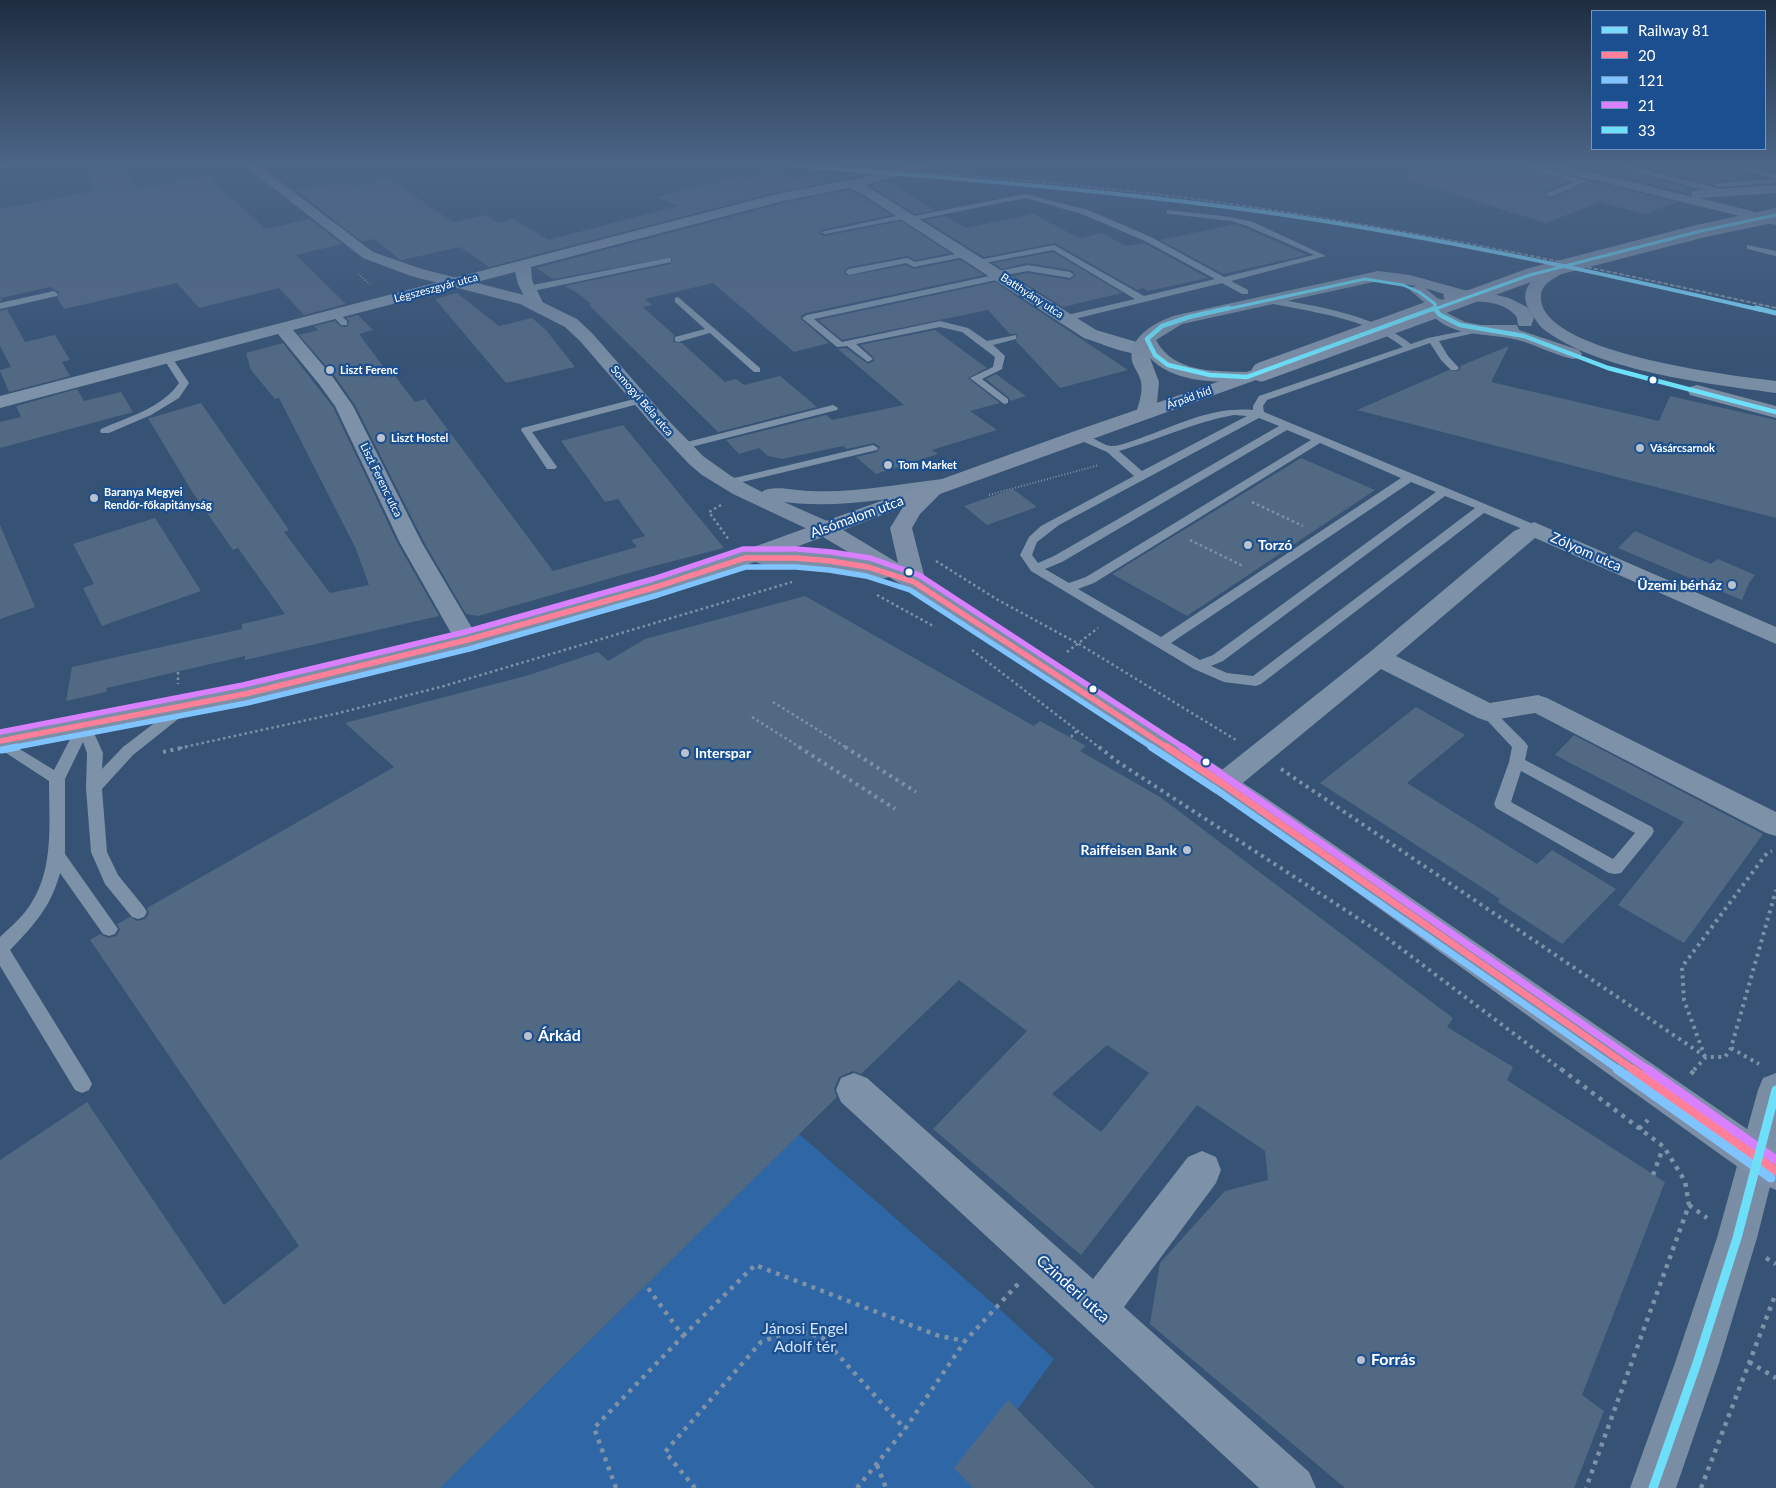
<!DOCTYPE html>
<meta charset="utf-8">
<style>
body{margin:0}
#map{position:relative;width:1776px;height:1488px;overflow:hidden;background:#365274;font-family:Lato,sans-serif}
canvas{display:block}
.legend{position:absolute;left:1591px;top:10px;width:175px;height:140px;box-sizing:border-box;background:#1b4f8f;border:1px solid #7695bc;margin:0;padding:6px 9px;list-style:none;font-size:15px;color:#fff}
.legend li{display:flex;align-items:center;gap:10px;height:25px}
.legend b{width:25px;border:1px solid #7695bc}
</style>
<div id="map">
<canvas width="1776" height="1488"></canvas>
<ul class="legend">
<li><b style="height:6px;background:#7adafe"></b>Railway 81</li>
<li><b style="height:6px;background:#ff8098"></b>20</li>
<li><b style="height:6px;background:#80c4ff"></b>121</li>
<li><b style="height:6px;background:#d880ff"></b>21</li>
<li><b style="height:6px;background:#6ddff8"></b>33</li>
</ul>
</div>
<script>
const ctx = document.querySelector('canvas').getContext('2d');
ctx.lineJoin = 'round';
function fill(path, color) { ctx.fillStyle = color; ctx.fill(path, 'evenodd'); }
function stroke(path, color, width, dash) { ctx.strokeStyle = color; ctx.lineWidth = width; ctx.lineCap = dash ? 'butt' : 'round'; ctx.setLineDash(dash || []); ctx.stroke(path); }
function drawText(font, color, halo, rows, align = 'center') {
  ctx.font = font + ' Lato,sans-serif'; ctx.lineWidth = 4.5; ctx.setLineDash([]); ctx.textBaseline = 'middle'; ctx.strokeStyle = halo; ctx.fillStyle = color; for (const [text, x, y, turn = 0] of rows) {
    ctx.save(); ctx.translate(x, y); ctx.rotate((+turn || 0) * Math.PI / 180); ctx.textAlign = isNaN(turn) ? turn : align; if (halo) ctx.strokeText(text, 0, 0); ctx.fillText(text, 0, 0); ctx.restore();
  }
}
fill(new Path2D(`
 M799,1134L997,1307L1054,1359L967,1479L976,1488H440Z`), '#2f66a5');
fill(new Path2D(`
 M1452,162H1506L1568,182L1546,191L1544,196L1549,199L1590,181L1676,202L1645,214L1599,202L1546,223L1402,178Z
 M1561,162H1601L1693,189L1689,194Z
 M1623,162H1773V164L1760,169L1747,165L1743,169L1749,173L1731,180L1717,181L1712,185Z
 M858,165L871,173L848,178Z
 M121,170L139,189L207,176L265,229L310,219L342,244L296,255L346,304L304,315L279,288L199,308L177,283L64,309L57,298L59,292L50,287L1,298L2,301H0V209L98,190L86,176Z
 M775,172L793,180L813,175L830,182L777,192L489,267L460,247L402,260L399,259L374,239L362,242L297,191L348,181L356,186L389,179L453,222L486,215L499,223L513,219L548,240L678,206L657,197L742,176L749,179Z
 M886,181L935,210L915,214L870,186Z
 M848,190L858,194L891,215L821,230L820,234L825,236L901,221L950,253L915,260L907,256L849,267L843,272L848,276L906,265L914,269L960,260L984,275L806,313L801,316V319L829,343L794,352L713,283L645,299L652,305L643,307L674,335L673,342L682,343L725,382L736,379L744,385L780,376L817,407L718,432L589,305L591,304L576,292L564,286L671,264L672,257L553,279L536,268L783,203Z
 M1033,214L1079,238L1102,233L1126,246L1144,243L1208,278L1148,291L1143,288L1137,290L1055,243L984,257L925,220L945,216L966,228Z
 M1236,224L1307,255L1223,274L1160,240Z
 M1053,252L1122,293L1063,307L1013,276L1028,273L1070,280L1076,275L1071,270L1028,263L1002,269L993,263Z
 M995,282L1128,370L1060,388L1016,341L1017,334H1010L988,310L842,340L818,320Z
 M457,293L499,326L532,318L546,330L575,367L506,383L435,299Z
 M7,309L25,342L55,335L70,360L62,362L70,376L9,392L0,371V370L11,367L0,346V311Z
 M358,315L373,330L359,334L391,377L395,376L415,402L425,399L553,571L637,547L631,540L645,536L618,499L605,502L561,441L623,425L724,548L650,567L478,616L466,614L424,542L355,405L334,375L299,335L318,330L314,326L335,321L340,326L347,327L349,321L346,318Z
 M935,330L987,368L968,378L1000,403L970,411L997,430L932,450L938,454L876,474L856,457L877,452L880,447L874,443L847,449L843,446L782,459L768,456L759,448L739,454L726,440L826,415L832,420L904,405L838,349L846,348L868,364L874,361V358L860,345Z
 M283,343L333,407L398,544L439,616L245,660V656L107,688L106,692L66,701L72,667L242,629V624L285,614L238,548L233,550L193,493L148,418H150L201,403L289,530L284,532L330,593L369,585L356,549L279,398L275,399L251,370L246,353Z
 M1509,346L1491,382L1659,421L1670,396L1776,420V518L1357,410L1449,370L1458,371L1461,368L1460,366Z
 M996,374L1026,396L1010,401L1009,398L986,379Z
 M77,389L84,401L121,392L133,412L0,448V422L21,417L16,406Z
 M1301,458L1375,490L1187,616L1112,574Z
 M1013,489L1037,507L987,525L964,506Z
 M155,518L201,591L102,626L83,588L94,584L73,544Z
 M0,525L35,607L0,619Z
 M1635,531L1711,564L1718,559L1755,575L1749,583L1742,600L1618,548Z
 M805,596L1034,726L1040,721L1086,746L1080,751L1160,797L1453,1018L1447,1027L1513,1067L1507,1080L1665,1182L1582,1395L1604,1411L1574,1488H1345L1150,1324L1160,1263L1225,1191L1268,1180L1265,1151L1197,1105L1081,1255L933,1129L1027,1031L959,980L861,1074L853,1071L839,1077L834,1089L837,1097L440,1488H0V1160L87,1102L224,1305L299,1246L90,940L100,934L108,938L116,936L120,930L117,924L130,917L137,921L145,919L149,913L147,908L394,767L345,723L529,675L598,652L608,661L645,639ZM1107,1045L1149,1073L1101,1132L1052,1094Z
 M1416,707L1465,735L1407,783L1537,864L1552,850L1616,889L1562,944L1498,902L1500,899L1320,783Z
 M1574,735L1763,834L1684,943L1618,905L1684,822L1555,755Z
 M1008,1400L1095,1488H973L954,1468Z`), '#526984');
stroke(new Path2D(`
 M358,274L370,284
 M989,495L1099,465`), '#7d92a8', 2, [1, 2]);
stroke(new Path2D(`
 M1252,502L1303,526
 M721,505L709,512L729,540
 M1190,540L1243,566
 M936,561L998,600L1079,644L1236,740
 M877,595L935,627
 M972,650L1100,748
 M1067,652L1098,628
 M178,672V684
 M773,702L847,748
 M752,717L801,748
 M1071,737L1077,731
 M180,748L339,713L444,686L792,582`), '#7d92a8', 2.5, [2.5, 3]);
stroke(new Path2D(`
 M799,747L895,809
 M845,747L916,792
 M1099,747L1118,762L1379,932L1562,1070
 M163,752L186,747
 M1281,769L1706,1057
 M1731,1048L1759,1064
 M1705,1057L1684,1000L1682,967L1767,853L1772,851
 M1694,1070L1706,1057H1725L1731,1048L1776,890`), '#7d92a8', 4, [3, 4.5]);
stroke(new Path2D(`
 M1561,1069L1664,1147L1685,1181L1689,1205L1586,1488
 M1691,1074L1695,1069
 M1639,1129L1648,1120
 M1653,1175L1663,1148
 M1689,1205L1707,1218
 M1766,1258L1776,1264
 M683,1336L755,1265L939,1336L965,1341
 M1749,1362L1776,1378
 M877,1465L886,1488
 M616,1488L594,1428L683,1336L645,1284
 M695,1488L665,1452L761,1342L793,1330L822,1337L905,1429
 M857,1488L905,1429L965,1341L1018,1284
 M1701,1488L1776,1293`), '#7d92a8', 4.5, [4, 5.5]);
fill(new Path2D(`
 M1508,162H1519L1588,181L1550,197L1546,195L1547,193L1574,182Z
 M1603,162H1615L1733,192L1729,194L1695,188Z
 M1748,167L1776,175V183L1718,187L1714,185L1718,183L1775,179L1746,170L1745,169Z
 M1025,194L1088,210L1151,237L1224,277L1314,255L1247,226L1231,221L1170,214H1167V210L1231,217L1253,222L1326,256L1231,281L1248,290V294H1242L1222,283L1066,321L1063,320V316L1135,299L1053,250L979,264L975,262L979,260L1054,245L1144,296L1215,279L1145,241L1082,214L1025,198L911,221H908V218L825,234L821,232L906,214H909V217Z
 M1747,245L1776,251V256L1747,249Z
 M966,252H969V256L914,267L906,263L849,275L845,272L849,269L907,258L915,262Z
 M668,258H671V262L528,292L524,289L528,286Z
 M1028,265L1070,272L1074,275L1070,278L1028,271L1005,275L1004,278L1001,279L814,319L842,342L940,321L968,328L987,341L1016,335V339L993,345L1005,356L1002,369L982,379L1008,399V403L1004,404L970,378L993,367L995,357L962,332L940,327L856,344L873,359L868,362L847,346L837,347L802,318L807,315L994,275V272Z
 M54,291L58,294L57,296L0,309V303Z
 M678,297L760,368V372H754L710,333L678,342L675,341V337L705,329L675,302V298Z
 M1268,297C1317,307 1371,313 1411,344L1428,338L1483,327V331L1439,341L1448,356L1459,368L1457,370H1451L1441,360L1430,343L1267,400L1263,406L1264,412L1538,526L1540,529L1534,533L1530,532L1484,513L1261,684L1256,686L1224,682L1194,669L1031,571L1020,555L1029,537L1041,526L1134,476L1107,452L1075,438L1074,436L1075,434C1088,431 1099,445 1111,446C1119,447 1140,438 1149,435C1184,422 1214,407 1253,410V406L1259,396L1403,347C1363,316 1312,313 1265,302V298ZM1234,415L1247,416L1142,471L1119,451C1158,440 1194,422 1234,415ZM1259,418L1279,426L1054,556L1038,563L1032,555L1037,542L1059,525ZM1287,430L1311,440L1086,577L1069,583L1045,569L1062,562ZM1320,443L1401,478L1161,637L1078,589L1094,583ZM1411,482L1436,492L1213,655L1200,660L1171,643ZM1445,496L1475,508L1253,676L1227,673L1211,666L1223,661Z
 M336,311L347,321V325H341L333,316V312Z
 M168,355L171,356L189,383L179,398L151,415L109,433H101L100,431L101,429C128,417 162,408 179,383L163,358Z
 M642,397L646,398V402L532,432L557,467L555,469H547L521,430L522,428Z
 M833,405L838,408L837,410L683,449L678,446L679,444Z
 M873,445L878,448L877,450L730,485L724,482L726,480Z
 M187,700L192,702L194,705L192,708L133,755L102,789L107,852L118,875L144,907L147,912L144,917L138,919L132,917L105,884L91,852L86,788L87,753L83,742L65,779V854L118,929L115,934L109,936L103,934L60,873C51,907 34,925 10,950L89,1078L92,1084L89,1090L82,1093L75,1090L0,966V937C8,929 18,921 25,912C55,875 49,826 49,781L0,749V737L54,770L79,722H89L103,753L102,769L123,747L182,702Z
 M1487,707L1492,709L1525,742L1528,746L1525,760L1652,827L1654,831L1652,835L1621,873L1615,874L1609,873L1496,808L1494,804L1509,762L1512,747L1482,715L1480,712L1482,709ZM1521,771L1635,833L1613,859L1511,802Z`), '#7d92a8');
fill(new Path2D(`
 M0,162H21L19,165L0,169Z
 M916,162H936L934,165L865,185L1096,330L1147,345L1150,349L1147,353C1130,357 1101,343 1084,338L859,192L848,188L783,201L531,267L532,280L543,303L541,306H529L518,284L515,272L293,330L332,376L353,406L422,543L479,640L476,646L467,648L458,646L455,640L400,543L335,406L319,384L278,334L0,408V396L777,194L859,178Z
 M1530,162H1552L1693,197L1691,194L1693,191L1698,190L1776,185V193L1699,198L1776,217V225L1532,165Z
 M1534,522L1776,627V644L1535,538L1396,656L1490,703L1538,695L1547,698L1776,812V836L1766,833L1535,713L1487,721L1478,718L1381,669L1233,791L1223,794L1213,791L1209,784L1213,777L1370,652L1514,531Z
 M854,1073L867,1078L1093,1279L1188,1157L1202,1151L1216,1157L1221,1170L1216,1183L1124,1307L1309,1472L1316,1488H1259L841,1102L836,1090L841,1078Z`), '#7d92a8');
fill(new Path2D(`
 M240,162H254L373,252L422,269L532,297L577,319L592,333L669,421L703,456L731,476L762,492C770,484 799,491 811,491C855,493 900,484 943,479L950,481L953,485L950,489L943,491C891,498 837,509 784,502L834,524L837,529L834,534L826,536L818,534L733,494L702,475L689,464L656,429L580,341L565,327L520,304L411,276L363,258Z
 M1560,263L1565,265L1568,268C1560,278 1544,279 1541,294C1533,353 1736,376 1776,381V393C1709,384 1596,371 1542,328C1538,324 1535,318 1531,313C1526,305 1523,297 1527,288C1533,276 1547,267 1560,263Z
 M1378,271L1410,275L1464,290L1481,291L1509,298L1527,307L1534,318L1531,326H1519C1516,321 1519,319 1515,315C1496,295 1468,305 1445,299L1443,296L1444,294L1425,288L1441,301L1447,313L1465,322L1481,325H1517L1519,330L1579,350L1582,354L1579,358L1573,359C1554,355 1537,345 1518,340C1487,332 1448,339 1427,309V305L1410,290L1412,287L1417,286L1378,281L1182,324L1156,340C1173,373 1214,371 1247,372L1253,373L1256,377L1253,381L1247,382C1214,382 1174,383 1150,358L1159,382L1156,413L1153,417L1146,419L1139,417L1136,413C1139,403 1143,392 1141,382C1140,375 1134,368 1132,361C1127,337 1158,320 1177,315Z
 M1697,385L1776,406V418L1690,395L1688,391L1690,387Z
 M1776,1073V1163L1757,1238L1719,1363L1676,1488H1630L1675,1363L1717,1238L1758,1090L1763,1078Z`), '#798da4');
fill(new Path2D(`
 M1261,367L1267,368L1270,372L1267,376L940,494L920,514L912,528L925,579L1093,685L1263,796L1776,1149V1190L1762,1184L1728,1160C1451,962 1179,756 889,577L882,579L824,567L764,565L755,562L664,592L467,648L245,703L0,750V732L245,685L463,633L648,582L737,553L1072,432ZM903,507L890,528L898,563L843,530ZM823,537L860,559L824,553L785,551Z`), '#7d8ea7');
stroke(new Path2D(`
 M789,162C929,173 1069,182 1209,201C1400,227 1588,266 1776,308`), '#7e92a7', 2, [4.5, 2]);
stroke(new Path2D(`
 M1434,310L1530,275L1701,231L1776,215`), '#7d8ea7', 14);
stroke(new Path2D(`
 M1261,372L1437,308`), '#7d8ea7', 19);
stroke(new Path2D(`
 M0,741L245,694L467,640L656,587L745,558H796L830,561L868,567L914,582L1168,748`), '#ff8098', 5.5);
stroke(new Path2D(`
 M1167,747L1223,784L1634,1070`), '#ff8098', 7);
stroke(new Path2D(`
 M1632,1069L1776,1171`), '#ff8098', 9);
stroke(new Path2D(`
 M11,748L247,703L469,649L658,595L746,567H796L829,570L866,576L910,590L1153,748`), '#80c4ff', 5.5);
stroke(new Path2D(`
 M1151,747L1218,791L1619,1070
 M2,750L17,747`), '#80c4ff', 7);
stroke(new Path2D(`
 M1617,1069L1771,1178`), '#80c4ff', 9);
stroke(new Path2D(`
 M0,732L243,685L465,632L653,579L743,549H796L831,552L870,558L919,575L1184,748`), '#d880ff', 5.5);
stroke(new Path2D(`
 M1182,747L1649,1070`), '#d880ff', 7);
stroke(new Path2D(`
 M1647,1069L1776,1160`), '#d880ff', 9);
stroke(new Path2D(`
 M1435,309L1530,275L1701,231L1776,215
 M1223,310L1365,279L1403,285L1419,292L1435,304V309L1433,310`), '#6ddff8', 3);
stroke(new Path2D(`
 M1229,308L1189,317L1162,326L1147,339L1155,355L1168,365L1210,375L1247,377L1435,308
 M1435,309L1440,315L1460,325L1524,336L1608,368L1776,412`), '#6ddff8', 4.5);
stroke(new Path2D(`
 M1653,1488L1697,1363L1737,1238L1776,1090`), '#6ddff8', 9);
stroke(new Path2D(`
 M752,162C928,176 1104,189 1278,214C1441,238 1601,273 1761,310`), '#7adafe', 4);
stroke(new Path2D(`
 M1756,308L1776,313`), '#7adafe', 5);
const sky = ctx.createLinearGradient(0, 0, 0, 371);
sky.addColorStop(0, '#1e2d40');
sky.addColorStop(0.44, '#4c6688');
sky.addColorStop(1, '#4c668800');
ctx.fillStyle = sky;
ctx.fillRect(0, 0, 1776, 371);
for (const [x, y, r, color] of [
 [330,370,5,"#b9c2ce"],
 [1653,380,4.5,"#fff"],
 [381,438,5,"#b9c2ce"],
 [1640,448,5,"#b9c2ce"],
 [888,465,5,"#b9c2ce"],
 [94,498,5,"#b9c2ce"],
 [1248,545,5,"#b9c2ce"],
 [909,572,4.5,"#fff"],
 [1732,585,5,"#b9c2ce"],
 [1093,689,4.5,"#fff"],
 [685,753,5,"#b9c2ce"],
 [1206,762,4.5,"#fff"],
 [1187,850,5,"#b9c2ce"],
 [528,1036,5,"#b9c2ce"],
 [1361,1360,5,"#b9c2ce"]
]) { const dot = new Path2D(); dot.arc(x, y, r, 0, 2 * Math.PI); ctx.fillStyle = color; ctx.fill(dot); stroke(dot, '#1b4f8f', 2); }
drawText('11px', '#fff', '#1b4f8f', [
 ["Légszeszgyár utca",436,288,-15],
 ["Batthyány utca",1032,296,33],
 ["Árpád híd",1189,398,-20],
 ["Somogyi Béla utca",642,401,49],
 ["Liszt Ferenc utca",381,480,64]
]);
drawText('bold 11px', '#fff', '#1b4f8f', [
 ["Liszt Ferenc",340,370],
 ["Liszt Hostel",391,438],
 ["Vásárcsarnok",1650,448],
 ["Tom Market",898,465],
 ["Baranya Megyei",104,492],
 ["Rendőr-főkapitányság",104,505]
], 'left');
drawText('14px', '#fff', '#1b4f8f', [
 ["Alsómalom utca",857,517,-20],
 ["Zólyom utca",1586,552,24]
]);
drawText('bold 14px', '#fff', '#1b4f8f', [
 ["Torzó",1258,545],
 ["Üzemi bérház",1722,585,"right"],
 ["Interspar",695,753],
 ["Raiffeisen Bank",1177,850,"right"]
], 'left');
drawText('bold 16px', '#fff', '#1b4f8f', [
 ["Árkád",538,1036],
 ["Forrás",1371,1360]
], 'left');
drawText('16px', '#fff', '#1b4f8f', [
 ["Czinderi utca",1073,1289,42]
]);
drawText('16px', '#cfe3fa', '#1b4f8f', [
 ["Jánosi Engel",805,1329],
 ["Adolf tér",805,1347]
]);
</script>
